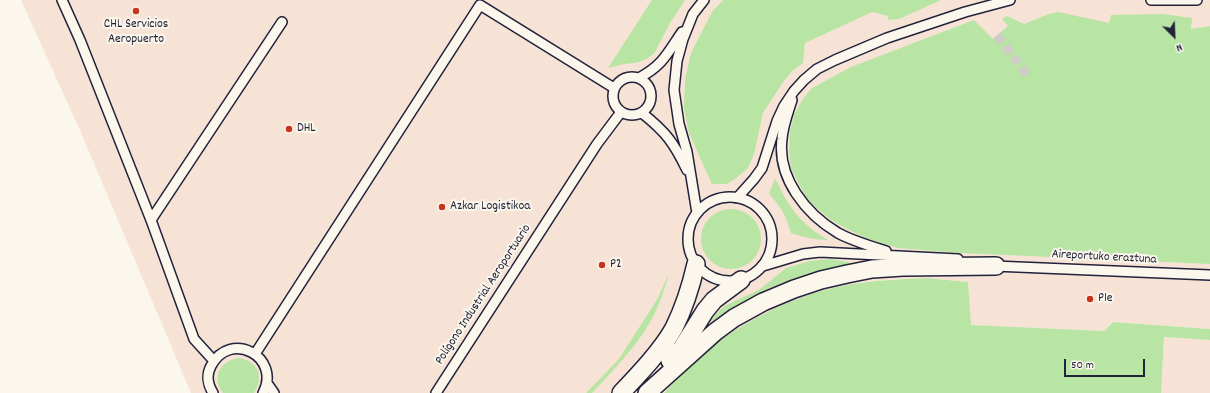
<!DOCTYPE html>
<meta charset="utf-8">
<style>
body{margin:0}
#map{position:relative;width:1210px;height:393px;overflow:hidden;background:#fbf7ec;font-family:Dekko,sans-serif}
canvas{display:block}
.north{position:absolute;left:1154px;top:16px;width:40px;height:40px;-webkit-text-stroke:3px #fbf7ec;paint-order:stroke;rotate:156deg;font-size:11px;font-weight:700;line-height:16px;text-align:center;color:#22223b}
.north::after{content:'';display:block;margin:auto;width:14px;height:18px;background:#22223b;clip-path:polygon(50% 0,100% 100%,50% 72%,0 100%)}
.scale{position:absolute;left:1064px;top:359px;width:81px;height:18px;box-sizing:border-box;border:2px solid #22223b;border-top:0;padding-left:5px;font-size:12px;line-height:14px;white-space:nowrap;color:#22223b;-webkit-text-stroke:3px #fbf7ec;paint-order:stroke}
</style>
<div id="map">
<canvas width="1210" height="393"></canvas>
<div class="north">N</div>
<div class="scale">50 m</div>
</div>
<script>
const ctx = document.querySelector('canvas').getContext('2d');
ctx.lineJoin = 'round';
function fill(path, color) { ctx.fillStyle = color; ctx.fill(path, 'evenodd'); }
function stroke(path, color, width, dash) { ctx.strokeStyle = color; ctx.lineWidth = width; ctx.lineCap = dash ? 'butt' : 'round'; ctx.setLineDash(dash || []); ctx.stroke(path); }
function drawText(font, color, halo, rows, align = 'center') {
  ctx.font = font + ' Dekko,sans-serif'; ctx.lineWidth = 4; ctx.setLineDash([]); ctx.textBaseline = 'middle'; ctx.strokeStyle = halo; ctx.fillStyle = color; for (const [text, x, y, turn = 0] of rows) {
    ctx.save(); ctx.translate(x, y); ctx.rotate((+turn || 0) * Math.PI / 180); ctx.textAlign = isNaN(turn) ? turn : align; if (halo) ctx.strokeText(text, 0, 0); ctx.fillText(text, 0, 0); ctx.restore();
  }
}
fill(new Path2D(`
 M21,0H1210V329L1113,322L1104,331L970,325L968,282L927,278L895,279L858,283L815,293L678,378L664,393H191L82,135Z
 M1164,337L1210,340V393H1161Z`), '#f6e3d5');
fill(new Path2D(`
 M652,0H685L670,23L655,52L651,56L644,60L635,63L624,64L608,68Z
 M723,0H941L899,19L888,20V16L872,12L805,43L803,63L792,71L783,82L763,113L754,154L748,168L736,178L727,184H712L689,133L684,109L685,80L691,53L712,12Z
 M1058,12L1109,23L1111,15L1163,14L1192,18L1191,29L1210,26V264L960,253L898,248L869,239L851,231L831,220L819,210L806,198L791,168L789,151L790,132L794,115L802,100L812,88L851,67L974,20L993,39L1008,26L1002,19L1007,16L1024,24L1049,14Z
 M775,178C783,195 792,212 807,225C813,231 821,235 828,240C815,240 803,237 791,233C786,215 781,207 769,194Z
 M701 239a30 30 0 1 1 60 0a30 30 0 1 1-60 0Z
 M831,259L852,263C833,267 814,271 795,278C763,288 735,307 707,324L724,306L759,290L786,268L810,261Z
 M669,273C666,284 663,295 658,306C644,340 616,367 592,393H586L619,359L658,298Z
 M927,278L968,282L971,325L1104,331L1113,322L1210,329V340L1164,337L1161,393H664C678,378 692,363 708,350C749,317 806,290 860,283C882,280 904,279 927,278Z
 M238,358C257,360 265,376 254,393H223C211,377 220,362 238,358Z`), '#b8e5a3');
stroke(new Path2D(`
 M997,35L1027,75`), '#d0ccc9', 9, [9, 4.5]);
const street = new Path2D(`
 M62,0L80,40L151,220L194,339L214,361
 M1151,0H1197
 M613 96a19 19 0 1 1 38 0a19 19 0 1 1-38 0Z
 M639,78C663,65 667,54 682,32
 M792,100C788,113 783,125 782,139C777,178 806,214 838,233C853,241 870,246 886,251
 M642,113C666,132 674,143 687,170
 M688 239a42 42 0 1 1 84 0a42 42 0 1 1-84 0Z
 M737,198L754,179L762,168L777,121L784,106L794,91L804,80L817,69L835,60L887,38L965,12L1010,0
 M697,213L687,152L679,124L674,90L677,61L683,39L693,14L704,0
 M151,220L282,22
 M763,266L803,254L820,252L958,259
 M994,266L1210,275
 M255,354L480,5L614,88
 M267,383L274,393
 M213,393C208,385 206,375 211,366C230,329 282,357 263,393
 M436,393L597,144L621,112`);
const highway = new Path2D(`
 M670,361L682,348L705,311L714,300L741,280
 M621,393C638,375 662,350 674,328C684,308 691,286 696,264
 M647,393L715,332L734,318L763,302L794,289L821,280L847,274L872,269L903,267L996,266`);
stroke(street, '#22223b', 12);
stroke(highway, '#22223b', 20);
stroke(street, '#fbf7ec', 9);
stroke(highway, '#fbf7ec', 17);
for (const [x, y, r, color] of [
 [136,11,4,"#c8321e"],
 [289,129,4,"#c8321e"],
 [442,207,4,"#c8321e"],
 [602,265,4,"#c8321e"],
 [1090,299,4,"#c8321e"]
]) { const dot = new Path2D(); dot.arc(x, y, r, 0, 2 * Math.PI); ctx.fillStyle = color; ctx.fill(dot); stroke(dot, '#fbf7ec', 1.5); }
drawText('13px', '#22223b', '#fbf7ec', [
 ["CHL Servicios",136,25,"center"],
 ["Aeropuerto",136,40,"center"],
 ["DHL",297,129],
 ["Azkar Logistikoa",450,207],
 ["P2",610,265],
 ["P1e",1098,299]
], 'left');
drawText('13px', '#22223b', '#fbf7ec', [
 ["Aireportuko eraztuna",1104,258,3],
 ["Polígono Industrial Aeroportuario",484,295,-57]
]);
</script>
